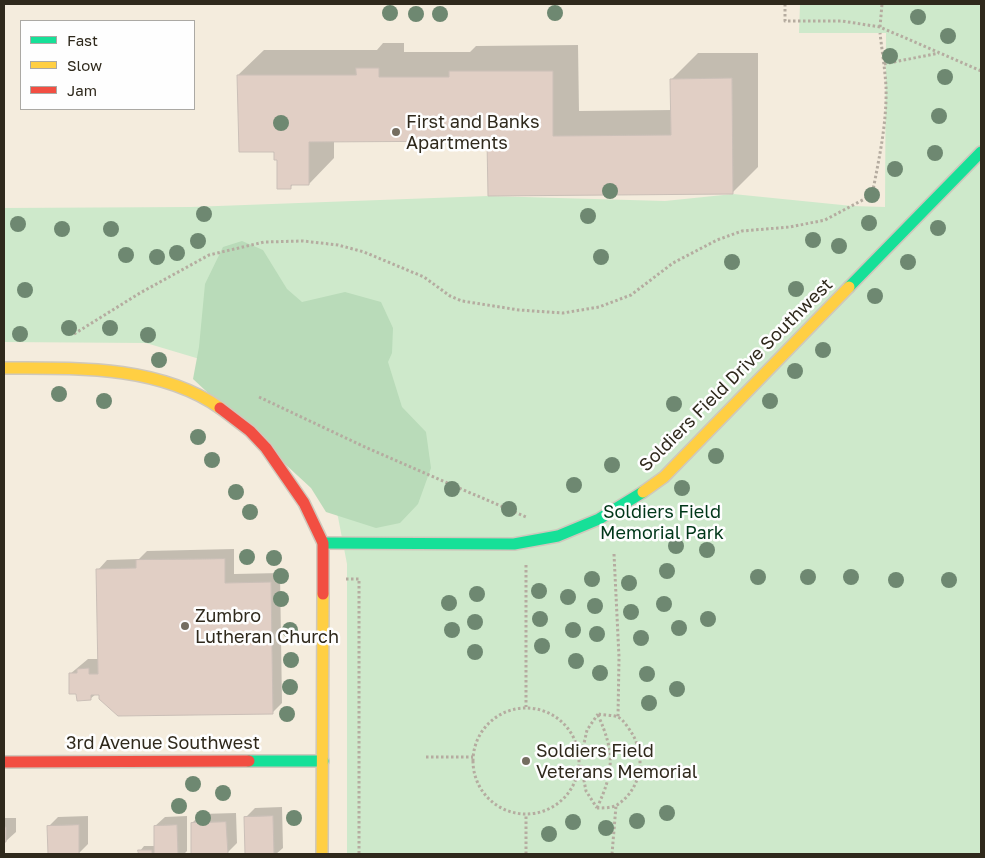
<!DOCTYPE html>
<style>
body{margin:0}
#map{position:relative;width:985px;height:858px;overflow:hidden;background:#f4ecdd;font-family:"Golos Text",sans-serif}
canvas{display:block}
.frame{position:absolute;inset:0;border:5px solid #2f291c;pointer-events:none}
.legend{position:absolute;left:20px;top:20px;width:175px;height:90px;box-sizing:border-box;background:#fefefe;border:1px solid #aba9a4;margin:0;padding:6px 9px;list-style:none;font-size:15px;color:#2f291c}
.legend li{display:flex;align-items:center;gap:10px;height:25px}
.legend b{width:25px;border:1px solid #aba9a4}
</style>
<div id="map">
<canvas width="985" height="858"></canvas>
<div class="frame"></div>
<ul class="legend">
<li><b style="height:6px;background:#16e098"></b>Fast</li>
<li><b style="height:6px;background:#ffcf43"></b>Slow</li>
<li><b style="height:6px;background:#f24e42"></b>Jam</li>
</ul>
</div>
<script>
const ctx = document.querySelector('canvas').getContext('2d');
ctx.lineJoin = 'round';
function fill(path, color) { ctx.fillStyle = color; ctx.fill(path, 'evenodd'); }
function stroke(path, color, width, dash) { ctx.strokeStyle = color; ctx.lineWidth = width; ctx.lineCap = dash ? 'butt' : 'round'; ctx.setLineDash(dash || []); ctx.stroke(path); }
function drawText(font, color, halo, rows, align = 'center') {
  ctx.font = font + ' "Golos Text",sans-serif'; ctx.lineWidth = 5; ctx.setLineDash([]); ctx.textBaseline = 'middle'; ctx.strokeStyle = halo; ctx.fillStyle = color; for (const [text, x, y, turn = 0] of rows) {
    ctx.save(); ctx.translate(x, y); ctx.rotate((+turn || 0) * Math.PI / 180); ctx.textAlign = isNaN(turn) ? turn : align; if (halo) ctx.strokeText(text, 0, 0); ctx.fillText(text, 0, 0); ctx.restore();
  }
}
fill(new Path2D(`
 M800,4H981V854H347V564L338,517L323,480L203,360L146,343L4,342V208L191,207L488,196L665,201L733,194L852,206L885,207L886,33H799Z`), '#cee9cb');
fill(new Path2D(`
 M242,241L263,250L287,289L302,302L345,292L381,302L393,328L392,353L388,362L402,407L426,432L431,468L418,504L400,523L376,528L326,512L311,488L193,379L199,347L205,284L223,247Z`), '#b9dbb9');
fill(new Path2D(`
 M383,43H404V52H470L476,46L578,45L579,111L672,110V79L698,53H758V167L732,193L489,140L334,141V158L309,184H293L290,188L238,75L264,50H377Z
 M234,549V574L280,573L282,703L273,712L100,694H96L90,699L70,674L88,659H99L98,570L107,560L139,559L147,551Z
 M282,807L283,848L276,854H246L245,818L255,808Z
 M236,813L237,843L227,853L205,854L192,823L201,814Z
 M88,816V844L78,854H49V826L58,817Z
 M187,816V851L184,854H140V851L144,846H155V826L165,817Z
 M4,818H16V832L6,841H4Z`), '#0003');
const building = new Path2D(`
 M356,68H379V77H449V71H553V136L671,135L670,79L732,78L733,194L488,196L487,141L309,142V185H291V189H277V160H274V152H239L237,75H356Z
 M225,559V583L271,582L273,714L118,716L99,699V695H91V700L77,701L76,694H69V673H77V669L89,668V674H98L96,569L136,568V560Z
 M273,816L274,854H245L244,817Z
 M226,822L228,854H191V823Z
 M79,825V854H48L47,826Z
 M177,825L178,854H154V826Z
 M4,827H6V842H4Z
 M138,850H152V854H139Z`);
fill(building, '#e1cfc5');
stroke(building, '#cabfb7', 1);
const fast = new Path2D(`
 M849,287L981,152
 M323,543L514,544L558,536L599,519L643,492
 M249,761H323`);
const slow = new Path2D(`
 M4,368C75,368 159,365 220,408
 M643,492L664,477L849,287
 M322,854L323,594`);
const jam = new Path2D(`
 M220,408L250,431L266,448L304,503L323,543V594
 M4,762L249,761`);
stroke(fast, '#cfc8bc', 14);
stroke(slow, '#cfc8bc', 14);
stroke(jam, '#cfc8bc', 14);
stroke(new Path2D(`
 M785,4V21H842L880,27L981,71
 M880,27L882,4
 M884,64L939,53
 M74,334L140,293L209,255L264,242L303,241L338,245L364,252L424,277L450,296L462,301L519,310L563,313L599,307L631,295L673,263L717,240L742,231L790,227L825,220L872,195C879,159 887,123 886,87C885,69 882,51 880,33
 M259,397L367,448L526,517
 M614,554L619,657L618,717
 M526,565V707
 M346,579H359V854
 M473 761a53 53 0 1 1 106 0a53 53 0 1 1-106 0Z
 M426,757H473
 M581,757L587,730L598,714
 M581,765L586,791L597,808
 M597,808C603,808 612,808 617,805C641,789 646,759 633,735C629,729 624,720 618,717C613,715 604,715 598,714
 M597,808C614,771 615,753 598,715
 M526,854V814
 M612,854L616,806`), '#b5aca0', 3, [2.5, 2.5]);
stroke(fast, '#16e098', 11);
stroke(slow, '#ffcf43', 11);
stroke(jam, '#f24e42', 11);
ctx.fillStyle = '#6e8871';
for (const [x, y] of [
 [390,13],
 [555,13],
 [416,14],
 [440,14],
 [918,17],
 [948,36],
 [890,56],
 [945,77],
 [939,116],
 [281,123],
 [935,153],
 [895,169],
 [610,191],
 [872,195],
 [204,214],
 [588,216],
 [869,223],
 [18,224],
 [938,228],
 [62,229],
 [111,229],
 [813,240],
 [198,241],
 [839,246],
 [177,253],
 [126,255],
 [157,257],
 [601,257],
 [732,262],
 [908,262],
 [796,289],
 [25,290],
 [875,296],
 [69,328],
 [110,328],
 [20,334],
 [148,335],
 [823,350],
 [159,360],
 [795,371],
 [59,394],
 [104,401],
 [770,401],
 [674,404],
 [198,437],
 [716,456],
 [212,460],
 [612,465],
 [574,485],
 [682,488],
 [452,489],
 [236,492],
 [509,509],
 [250,512],
 [676,546],
 [707,550],
 [247,557],
 [274,558],
 [667,571],
 [281,576],
 [758,577],
 [808,577],
 [851,577],
 [592,579],
 [896,580],
 [949,580],
 [629,583],
 [539,591],
 [477,594],
 [568,597],
 [281,599],
 [449,603],
 [664,604],
 [595,606],
 [631,612],
 [540,619],
 [708,619],
 [475,622],
 [679,628],
 [290,630],
 [452,630],
 [573,630],
 [597,634],
 [641,638],
 [542,646],
 [475,652],
 [291,660],
 [576,661],
 [600,673],
 [647,674],
 [290,687],
 [677,689],
 [649,703],
 [287,714],
 [193,784],
 [223,793],
 [179,806],
 [667,813],
 [203,818],
 [294,818],
 [637,821],
 [573,822],
 [606,828],
 [549,834]
]) { ctx.beginPath(); ctx.arc(x, y, 8, 0, 2 * Math.PI); ctx.fill(); }
for (const [x, y, r, color] of [
 [396,132,5,"#746d60"],
 [185,626,5,"#746d60"],
 [526,761,5,"#746d60"]
]) { const dot = new Path2D(); dot.arc(x, y, r, 0, 2 * Math.PI); ctx.fillStyle = color; ctx.fill(dot); stroke(dot, '#fefefe', 2); }
drawText('18px', '#2f291c', '#fefefe', [
 ["First and Banks",406,122],
 ["Apartments",406,143],
 ["Zumbro",195,616],
 ["Lutheran Church",195,637],
 ["Soldiers Field",536,751],
 ["Veterans Memorial",536,772]
], 'left');
drawText('18px', '#2f291c', '#fefefe', [
 ["Soldiers Field Drive Southwest",736,375,-45],
 ["3rd Avenue Southwest",163,743]
]);
drawText('18px', '#003719', '#fefefe', [
 ["Soldiers Field",662,512],
 ["Memorial Park",662,533]
]);
</script>
